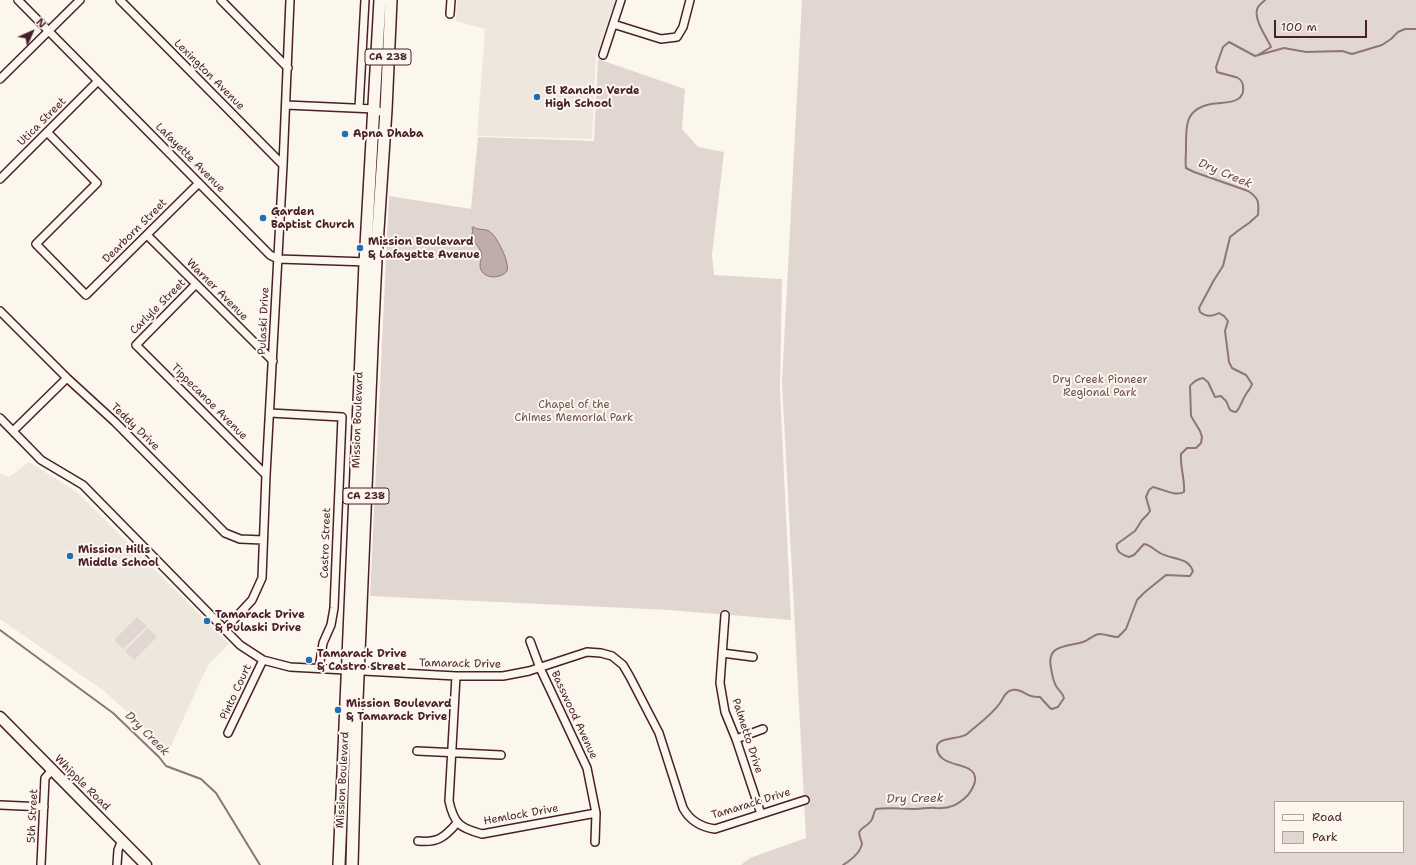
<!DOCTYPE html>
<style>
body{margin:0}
#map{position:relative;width:1416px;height:865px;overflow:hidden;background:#fbf7ec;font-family:"Shantell Sans",sans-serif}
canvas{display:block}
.legend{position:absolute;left:1274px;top:801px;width:130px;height:52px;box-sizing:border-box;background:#fbf7ec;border:1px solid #b4a19f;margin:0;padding:5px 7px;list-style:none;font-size:12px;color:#4a1f2b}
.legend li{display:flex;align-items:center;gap:8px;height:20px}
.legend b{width:20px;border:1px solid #b4a19f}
.north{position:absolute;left:12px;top:12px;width:40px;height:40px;-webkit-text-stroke:3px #fbf7ec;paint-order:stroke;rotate:45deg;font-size:11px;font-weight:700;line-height:16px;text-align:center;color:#4a1f2b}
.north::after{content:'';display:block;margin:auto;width:14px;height:18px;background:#4a1f2b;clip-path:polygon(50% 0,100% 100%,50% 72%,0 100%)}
.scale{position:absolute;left:1274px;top:20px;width:93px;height:18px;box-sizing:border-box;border:2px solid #4a1f2b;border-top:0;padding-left:5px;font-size:12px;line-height:14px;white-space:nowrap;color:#4a1f2b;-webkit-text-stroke:3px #fbf7ec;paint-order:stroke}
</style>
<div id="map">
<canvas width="1416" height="865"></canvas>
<ul class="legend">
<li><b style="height:5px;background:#fbf7ec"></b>Road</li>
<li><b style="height:11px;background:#e2d7d0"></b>Park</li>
</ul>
<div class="north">N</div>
<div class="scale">100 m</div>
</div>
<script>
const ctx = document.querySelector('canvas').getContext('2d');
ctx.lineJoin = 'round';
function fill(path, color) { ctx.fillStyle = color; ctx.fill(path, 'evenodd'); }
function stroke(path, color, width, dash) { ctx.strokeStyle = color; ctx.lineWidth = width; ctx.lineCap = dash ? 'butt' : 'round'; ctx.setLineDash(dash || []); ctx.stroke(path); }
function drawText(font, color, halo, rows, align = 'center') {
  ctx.font = font + ' "Shantell Sans",sans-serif'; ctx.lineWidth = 4; ctx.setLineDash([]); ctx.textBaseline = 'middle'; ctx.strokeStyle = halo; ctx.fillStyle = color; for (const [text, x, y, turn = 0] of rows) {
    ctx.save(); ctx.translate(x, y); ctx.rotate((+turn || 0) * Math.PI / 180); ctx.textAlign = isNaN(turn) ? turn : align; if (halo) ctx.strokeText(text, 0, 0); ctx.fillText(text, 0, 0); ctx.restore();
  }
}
fill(new Path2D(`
 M457,0H615L596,58L592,139L477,136L485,29L456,21Z
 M29,462L77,492L229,644L208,665L169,750L104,691L0,619V473L9,477Z`), '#eee7de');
fill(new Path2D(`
 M802,0H1416V865H741L750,858L806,838L782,382ZM1275,802H1403V852H1275Z
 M598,59L685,89L682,129L698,147L724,152L712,255L714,275L782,279L780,390L791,620L669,610L370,596L389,196L471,209L478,137L594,141Z
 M137,617L147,626L123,649L114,640Z
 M148,628L157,637L134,660L125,651Z`), '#e2d7d0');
const water = new Path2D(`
 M474,227C478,231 483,228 489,231C497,236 510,263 507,271C500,280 480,279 480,265C480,260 483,257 481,252C479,246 473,242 471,236L473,231L472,228Z`);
fill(water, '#bfadaa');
stroke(water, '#907477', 1);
stroke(new Path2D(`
 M1258,55L1271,47C1267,38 1254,20 1257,10C1257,6 1262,3 1265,0
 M1255,56L1284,48L1306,52L1342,51L1352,54L1382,45L1391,39L1398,32L1405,29H1416
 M0,630L113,713L159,757L166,766L201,779L216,793L260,865
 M843,865C851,860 861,853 862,843C855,826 863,831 871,821C874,817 873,813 876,809C888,807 902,809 915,809C922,809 930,807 936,808C950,809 958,805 968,795C971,791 974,786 975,781C978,760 940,770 937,749C935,736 960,740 967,734C978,724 991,716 1000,703C1003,699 1005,691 1012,690C1020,688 1024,694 1031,696C1034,697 1037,697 1040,697L1050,708L1052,709L1058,707L1064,698C1063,693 1059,691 1056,686C1053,681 1052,673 1051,668C1046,644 1067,647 1083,642C1089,640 1093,635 1099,634C1106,634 1111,637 1118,637L1126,629L1137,600L1145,592L1166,575L1188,576H1190L1193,571C1187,556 1172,560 1160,553C1154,550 1151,545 1144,544L1134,555L1129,557C1122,555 1115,551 1117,544L1135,531L1142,520L1148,514L1150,511L1146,497L1149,490L1153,487C1162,489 1176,497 1184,492C1185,478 1180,468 1181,454L1187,448H1196L1201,443L1202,437L1200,431L1191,416L1190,386C1194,381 1197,379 1203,378L1208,382L1215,397L1221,396C1222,397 1225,400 1226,401C1230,407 1227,411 1236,412C1241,407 1241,402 1245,396C1247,391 1251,389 1252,384L1246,375L1232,368L1229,362L1225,331L1228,321L1224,316L1219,313C1212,317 1206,317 1200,312L1199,308L1214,280L1223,266L1230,237L1239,230L1249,223L1258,215C1259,202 1259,198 1248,191L1194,172L1186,168C1185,161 1186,156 1186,149C1186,127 1184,109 1211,104C1220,102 1230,104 1238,99C1245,95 1245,82 1238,78C1235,76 1222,74 1217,72L1216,67L1223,47L1229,42L1255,56`), '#907477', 2);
const minor = new Path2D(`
 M18,0L270,255L278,259L368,262
 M120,0L283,165
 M221,0L288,68
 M450,14L451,0
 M613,24L661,39L677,37L683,27L690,0
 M603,55L621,0
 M0,79L80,0
 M286,105L375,109L386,115
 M359,108L365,0
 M47,132L97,183L36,244L86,295L199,183
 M0,179L98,81
 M147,235L273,361
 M196,284L136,345L266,475
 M0,311L67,378L115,422L225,533L240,539L263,540
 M270,413L342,417L334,608L331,625L323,643L319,668
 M0,418L41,460L83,485L240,645L263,660L290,667L456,676H503L529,671L587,652L601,653L612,656L623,665L630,677L659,733L683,808C690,821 701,827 715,829L805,800
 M13,431L67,378
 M725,615L720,683L725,712L736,739L761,814
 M225,629L252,600L262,578L266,475L283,165L290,0
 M530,641L540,668L587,768L596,813L595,842
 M722,653L753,657
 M456,676L449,801C454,824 460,828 482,834L596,813
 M228,733L263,660
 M736,739L763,729
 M417,751L501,755
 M0,805L44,807
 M418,841C437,843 444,838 457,823
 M41,865L45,778L52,770
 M117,865L118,850L122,840`);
const secondary = new Path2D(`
 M0,717L146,865`);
const primary = new Path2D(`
 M339,865L365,263L380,0
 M352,865L356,723L373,323L376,260L386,110L391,0`);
stroke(minor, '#4a1f2b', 10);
stroke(secondary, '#4a1f2b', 13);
stroke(primary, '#4a1f2b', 14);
stroke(minor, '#fbf7ec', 7);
stroke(secondary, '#fbf7ec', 10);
stroke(primary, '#fbf7ec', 11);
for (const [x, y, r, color] of [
 [537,97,4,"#1f6fb2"],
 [345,134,4,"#1f6fb2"],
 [263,218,4,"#1f6fb2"],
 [360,248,4,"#1f6fb2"],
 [70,556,4,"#1f6fb2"],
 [207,621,4,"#1f6fb2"],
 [309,660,4,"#1f6fb2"],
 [338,710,4,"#1f6fb2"]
]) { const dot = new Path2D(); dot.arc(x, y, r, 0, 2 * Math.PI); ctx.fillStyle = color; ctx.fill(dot); stroke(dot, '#fbf7ec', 1.5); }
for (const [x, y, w] of [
 [388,57,46],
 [366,496,46]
]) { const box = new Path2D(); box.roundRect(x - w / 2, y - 8, w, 16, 3); ctx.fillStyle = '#fbf7ec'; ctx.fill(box); stroke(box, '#4a1f2b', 1); }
drawText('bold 10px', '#4a1f2b', null, [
 ["CA 238",388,57],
 ["CA 238",366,496]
]);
drawText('11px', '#4a1f2b', '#fbf7ec', [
 ["Lexington Avenue",209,75,45],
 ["Utica Street",42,122,-45],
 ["Lafayette Avenue",190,158,45],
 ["Dearborn Street",135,231,-45],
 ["Warner Avenue",217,290,45],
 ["Carlyle Street",158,307,-45],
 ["Pulaski Drive",264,321,-87],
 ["Tippecanoe Avenue",209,402,45],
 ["Mission Boulevard",358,420,-88],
 ["Teddy Drive",135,427,44],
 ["Castro Street",326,543,-88],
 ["Tamarack Drive",460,664,1],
 ["Pinto Court",236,692,-65],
 ["Basswood Avenue",574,715,65],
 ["Palmetto Drive",747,736,72],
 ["Mission Boulevard",343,780,-87],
 ["Whipple Road",82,783,45],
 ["Tamarack Drive",751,804,-17],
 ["Hemlock Drive",521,815,-10],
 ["5th Street",33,816,-87]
]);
drawText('bold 11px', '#4a1f2b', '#fbf7ec', [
 ["El Rancho Verde",545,91],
 ["High School",545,104],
 ["Apna Dhaba",353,134],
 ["Garden",271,212],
 ["Baptist Church",271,225],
 ["Mission Boulevard",368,242],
 ["& Lafayette Avenue",368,255],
 ["Mission Hills",78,550],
 ["Middle School",78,563],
 ["Tamarack Drive",215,615],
 ["& Pulaski Drive",215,628],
 ["Tamarack Drive",317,654],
 ["& Castro Street",317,667],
 ["Mission Boulevard",346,704],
 ["& Tamarack Drive",346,717]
], 'left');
drawText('11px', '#704d54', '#fbf7ec', [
 ["Dry Creek Pioneer",1100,380],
 ["Regional Park",1100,393],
 ["Chapel of the",574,405],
 ["Chimes Memorial Park",574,418]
]);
drawText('italic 12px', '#6d4a51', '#fbf7ec', [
 ["Dry Creek",1225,174,23],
 ["Dry Creek",147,734,45],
 ["Dry Creek",915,799,-1]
]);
</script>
